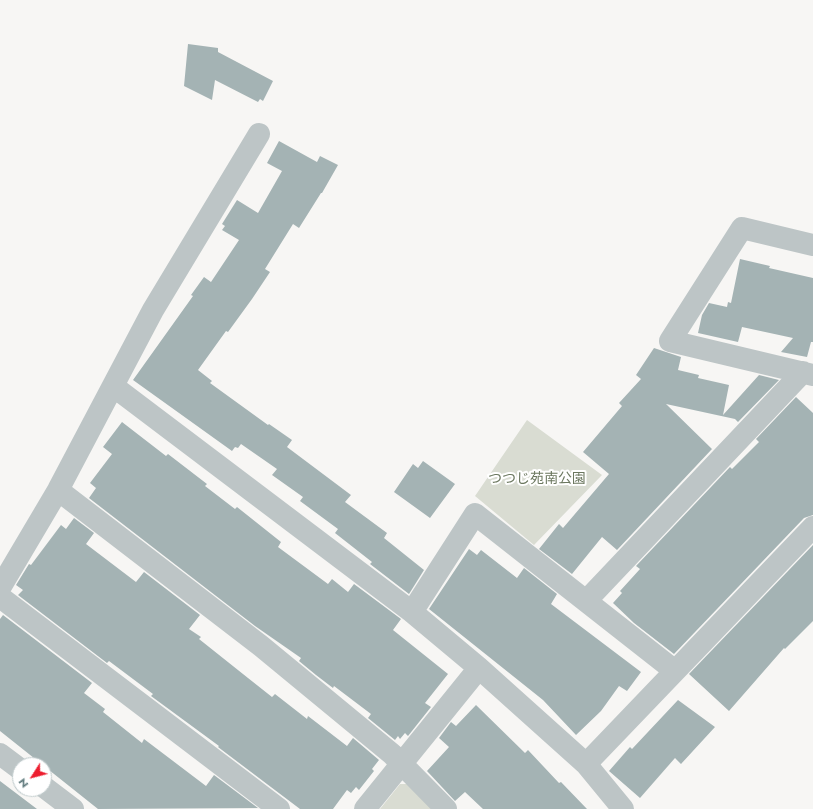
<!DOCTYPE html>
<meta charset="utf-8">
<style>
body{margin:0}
#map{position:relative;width:813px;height:809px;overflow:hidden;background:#f7f6f4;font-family:Jost,sans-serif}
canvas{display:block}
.north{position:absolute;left:12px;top:757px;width:40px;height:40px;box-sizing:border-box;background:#fff;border:1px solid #bec9ca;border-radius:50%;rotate:234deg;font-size:11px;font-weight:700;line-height:16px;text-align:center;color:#5c777a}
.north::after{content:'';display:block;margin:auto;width:14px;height:18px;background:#ed1e2f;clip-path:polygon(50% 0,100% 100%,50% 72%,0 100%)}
</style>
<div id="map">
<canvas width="813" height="809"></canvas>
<div class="north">N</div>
</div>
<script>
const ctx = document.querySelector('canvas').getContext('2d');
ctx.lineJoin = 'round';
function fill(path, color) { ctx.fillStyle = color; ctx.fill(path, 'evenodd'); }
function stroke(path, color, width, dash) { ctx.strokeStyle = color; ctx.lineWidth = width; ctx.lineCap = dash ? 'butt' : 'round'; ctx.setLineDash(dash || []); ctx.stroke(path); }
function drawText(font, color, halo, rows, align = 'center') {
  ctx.font = font + ' Jost,"Noto Sans JP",sans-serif'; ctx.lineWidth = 4; ctx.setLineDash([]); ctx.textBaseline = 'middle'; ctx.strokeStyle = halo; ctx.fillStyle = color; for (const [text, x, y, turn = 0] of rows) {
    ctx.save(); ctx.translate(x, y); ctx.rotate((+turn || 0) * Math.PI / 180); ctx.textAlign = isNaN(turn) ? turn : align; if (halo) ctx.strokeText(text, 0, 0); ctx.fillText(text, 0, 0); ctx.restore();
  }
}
fill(new Path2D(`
 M527,420L602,475L534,545L475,496Z
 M400,784H410L435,809H380Z`), '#d9dcd2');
fill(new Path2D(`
 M188,44L218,48V52L273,81L263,101L260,99L258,102L215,80L212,100L184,86Z
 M279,141L317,162L320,156L338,165L322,193H321L299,228L293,224L265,269L270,272L252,299L228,332L226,331L198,370L212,381L210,383L268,425L269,424L292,440L287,447L351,495L345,502L387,533L384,538L424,570L409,594L370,564L372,562L335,533L338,529L300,501L303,497L272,475L277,469L241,444L238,448L235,447L232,451L133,380L193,296L191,295L204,277L211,282L239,240L222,230L225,226L222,224L237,200L258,213L282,171L267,163Z
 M740,259L770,266L769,268L813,278V342H811L807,357L781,352L793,338L742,327L738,342L698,333L702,315L709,303L727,307L728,302L731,303Z
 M654,348L681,357L678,370L699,375L698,378L729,385L723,415L759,375L779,380L738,422L735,419L666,404L712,449L617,550L602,537L572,574L539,549L559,524L563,528L609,474L583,452L622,406L619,403L641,379L636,375Z
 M796,397L813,413V515L804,518L674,654L634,623L613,603L622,593L620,591L640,569L636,566L730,467L732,469L759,442L756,439Z
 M122,422L166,456L168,454L207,484L205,486L235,509L237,507L281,542L278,547L328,584L332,579L348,592L354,584L401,619L393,630L448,674L425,703L431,707L408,736L405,733L400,739L398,736L395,740L368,718L371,714L334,686L333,688L316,675L299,661L301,658L255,626L89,498L96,488L90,483L112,454L103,447Z
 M423,461L455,484L430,518L394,492L413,464L418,468Z
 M74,518L94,533L86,544L136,582L144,572L200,615L189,629L201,637L199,639L248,678L272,697L275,694L307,719L308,716L347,746L353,738L379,760L372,769L374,771L359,790L356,787L351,793L347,790L333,809H300L218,747L219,746L151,696L153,694L109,661L107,663L18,595L23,590L16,585L29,564L31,565L61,525L66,529Z
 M813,545V621L785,649L784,648L729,711L689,674Z
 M469,549L477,555L481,550L517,578L524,568L557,594L551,604L641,672L627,691L619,686L601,711L576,735L543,700L429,609Z
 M3,615L92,683L84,693L105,709L103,712L142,743L144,739L206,786L214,775L258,808L98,809L0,731V619Z
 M678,700L715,727L681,764L675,758L640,798L609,771L630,747L632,749Z
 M476,705L525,753L528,750L559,783L561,782L587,809H483L465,792L455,801L427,771L449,747L439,738L451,722L456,726Z
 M0,781L37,809H0Z`), '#a4b3b4');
stroke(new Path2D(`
 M813,245L742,228L670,341L813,375
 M113,386L412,612L479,668L586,764L623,809
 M58,490L261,646L392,754L446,809
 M0,588L58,490L153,310L259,134
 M0,597L279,809
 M586,601L803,372
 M412,612L475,514L675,671
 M0,754L20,769
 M586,764L813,527
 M44,787L73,809
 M365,809L479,668`), '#bdc5c6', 22);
drawText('14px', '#6c7860', '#fff', [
 ["つつじ苑南公園",537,480]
]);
</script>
